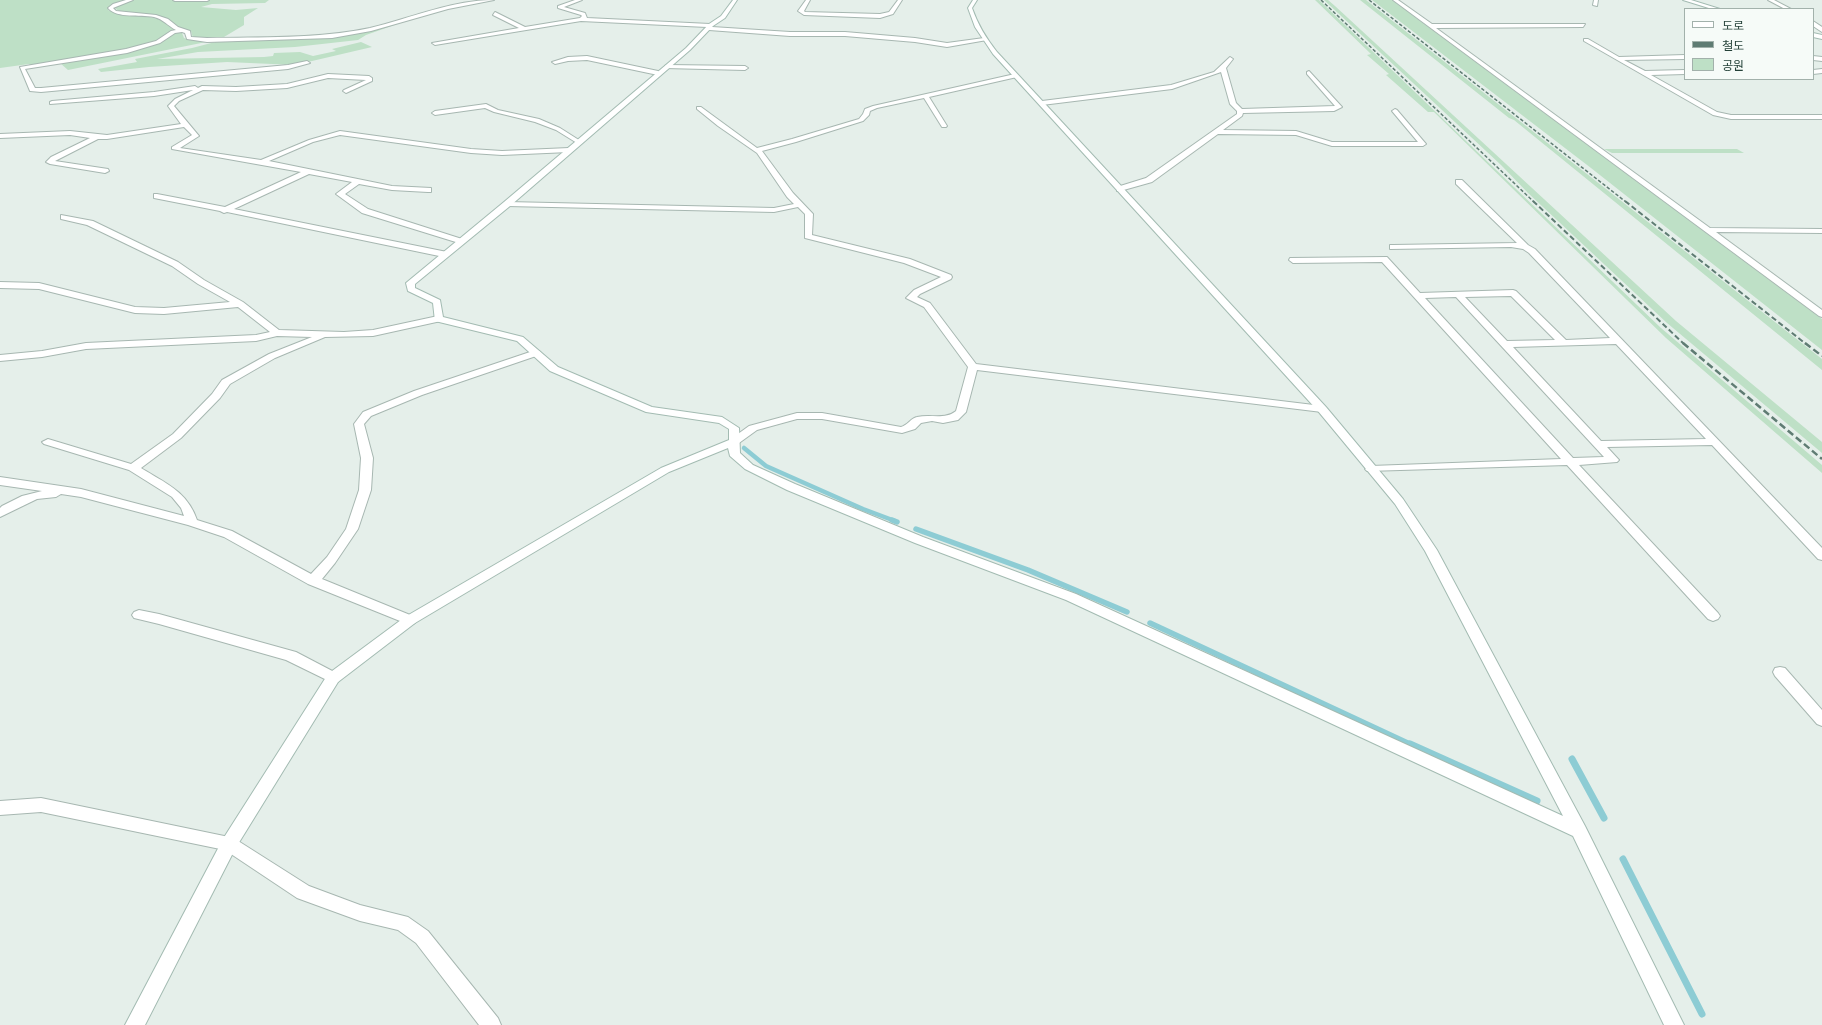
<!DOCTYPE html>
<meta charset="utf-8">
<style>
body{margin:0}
#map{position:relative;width:1822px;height:1025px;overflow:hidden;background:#e5efea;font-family:"Fira Sans Condensed","Noto Sans KR",sans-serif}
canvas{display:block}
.legend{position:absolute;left:1684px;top:8px;width:130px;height:72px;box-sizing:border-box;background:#f6fbf8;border:1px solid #a2b1ab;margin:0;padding:5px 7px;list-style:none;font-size:12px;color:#244138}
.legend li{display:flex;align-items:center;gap:8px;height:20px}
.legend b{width:20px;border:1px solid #a2b1ab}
</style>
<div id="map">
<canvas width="1822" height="1025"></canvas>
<ul class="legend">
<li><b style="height:5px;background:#fff"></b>도로</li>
<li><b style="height:5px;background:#5f7c73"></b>철도</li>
<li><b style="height:11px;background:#bee0c6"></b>공원</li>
</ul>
</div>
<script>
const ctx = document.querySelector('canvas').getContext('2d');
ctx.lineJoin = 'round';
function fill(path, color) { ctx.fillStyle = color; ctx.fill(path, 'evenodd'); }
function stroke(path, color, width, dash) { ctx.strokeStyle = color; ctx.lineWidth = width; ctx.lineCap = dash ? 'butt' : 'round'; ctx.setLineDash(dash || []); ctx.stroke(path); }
fill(new Path2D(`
 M0,0H129L111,5L108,10L116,13L146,16L173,23C160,12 121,18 114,7L134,0H269L265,3L212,4L201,7L236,10L258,8L244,17V25L219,40L193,38L191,31C174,27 159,41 143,46C107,57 68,60 31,66L29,64L0,68Z
 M1315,0H1319L1661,328L1822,465V473L1666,338L1434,112H1428L1386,75L1389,74L1367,55L1371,54Z
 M1324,0H1328L1335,6L1676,321L1822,442V453L1667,323L1528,193L1501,165Z
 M1360,0H1366L1822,359V370L1514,120L1509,118Z
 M1372,0H1392L1822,319V350L1591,168Z
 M401,22H403L366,35L358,40L295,47L198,52L157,59L264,57L273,56L274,53L300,52L313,56L336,51L332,49L361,42L372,47L295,65L227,62L149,67L101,72L98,69L137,62L135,59L192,48L223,40L331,37Z
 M175,33H182L184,38L191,40L211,41L68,70L60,63L141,48Z
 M1737,149L1744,153H1612L1604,149Z`), '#bee0c6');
stroke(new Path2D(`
 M744,448L766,466L863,509L895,521`), '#8dccd4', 4.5);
stroke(new Path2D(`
 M892,520L897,522
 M916,529L1028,570L1127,612
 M1150,623L1412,745`), '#8dccd4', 5.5);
stroke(new Path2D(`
 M1410,744L1537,801
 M1572,759L1604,818
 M1623,859L1702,1014`), '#8dccd4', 7);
const street = new Path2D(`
 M126,0H133L113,8L116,11L156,15L168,19L178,27L190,31L191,37L207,38C261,37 317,39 370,28C411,18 452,0 494,0L448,9L371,31L332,38L207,42L187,39L185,33L182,32L175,33L160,43L127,53L25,69L35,88H41L288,65L307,61L310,63L288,69L41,92L30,91L20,67L126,49L156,41L171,31L176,30C168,26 163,19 154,17C139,14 118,19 108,8L113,4Z
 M173,0H209L207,1H175Z
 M575,0H582L564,7L585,13L587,18L710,24L712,27L790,32H845L915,38L947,43L984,38L987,40L947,47L915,42L845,36H790L709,30L707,27L581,21L435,45L432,43L519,28L493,15L495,12L525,27L580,18L582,16L581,15L558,8V6Z
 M806,0H810L804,11L805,12L880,14L889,12L898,0H902L893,14L880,18L804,15L798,11Z
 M1393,0H1398L1432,24H1585L1583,27L1436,28L1710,228L1822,229V233L1716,232L1822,310V317L1819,316Z
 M1594,0H1598L1597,6L1593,5Z
 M1768,0H1774L1791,9H1785Z
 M1813,21L1822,27V32L1813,26Z
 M1584,39H1588L1619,57L1685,55V59L1624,60L1645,71L1685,70V74L1651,75L1717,112L1731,115H1822V119H1731L1713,115L1584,41Z
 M587,56L658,71L661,73L658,75L587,60L568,61L555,64L552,62L568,57Z
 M1813,56L1822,57V61L1813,60Z
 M1230,57L1233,59L1226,68L1236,103L1242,109L1335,106L1307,74V72L1309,71L1342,107L1334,111L1243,113L1242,116L1223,130L1296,131L1332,142H1418L1392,111L1395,109L1397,110L1426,144L1423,146H1332L1296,135L1218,134L1152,182L1120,191H1117V187L1146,178L1237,114V111L1230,104L1221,72L1172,89L1042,105L1039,103L1042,101L1171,85L1214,72Z
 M667,65L745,66L748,68L745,70L665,68V66Z
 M1822,69V73L1813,74V70Z
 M328,74L369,76L372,78V81L346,93L343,91L344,90L366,80L328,78L287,88L236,91L203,90L179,101L174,106L199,136L180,148L261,160L309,140L340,131L471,149L502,151L569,148L572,150L569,152L502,155L471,153L340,135L313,142L269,161L392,186L431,188V192H428L392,190L359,184L345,194L368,209L462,239L463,241L459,243L362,213L336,194L352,182L309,174L234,209L447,252L448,254L444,257L227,212L224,213L220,211L154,198V194H157L225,207L301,172L172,149V147L192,135L184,127L107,139H98L55,161L108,169L109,171L105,173L50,164L46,162L51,157L90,138L70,135L0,138V134L70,131L107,135L181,124L168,106L175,99L193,90L154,96L50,104V102L52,101L154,92L195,86L198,88L202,86L236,87L287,84Z
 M1015,74L1017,75V77L929,97L947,126L946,127H942L924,98L877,108L870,111L869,115L863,121L796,142L762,151L793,193L813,214L812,235L910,259L951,275L952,277L951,279L920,294L917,297L930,303L976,364L1322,406L1327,409L1326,411L1322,412L977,370L966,412L958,420L943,423L932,421L921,423L915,429L902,433L822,419H797L757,430L739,443H731L729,441L731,439L749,426L797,413H822L901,427C908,425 911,418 917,417C931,414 945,420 956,411L968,367L924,307L906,298L914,290L941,277L904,263L805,238V214L798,207L774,212L507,206L503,204L507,202L774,208L794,204L787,197L757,153L718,126L697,109V107H701L757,148L792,139L859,119L863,114L865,109L873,106Z
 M486,104L498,110L539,119L560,128L582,142L577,143L556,130L535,122L494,112L485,108L435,115L432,113L435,111Z
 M1456,180H1462L1528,245L1535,249L1822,548V560L1818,559L1712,445L1607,447L1619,460L1617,462L1579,465L1718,613L1720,616L1718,619L1713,621L1708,619L1567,465L1367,471L1365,469L1371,466L1561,459L1382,262L1293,263L1289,260L1290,258L1387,257L1420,293L1513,290L1516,291L1566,340L1610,338L1529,253L1523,249L1511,247L1390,249V245H1393L1517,243L1456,184ZM1511,296L1555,340L1507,341L1465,297ZM1456,297L1604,457L1573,458L1425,298ZM1616,344L1706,439L1601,441L1513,347Z
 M61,215L93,221L178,262L204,280L243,302L279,330L344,332L373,330L438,316L441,317L443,319L441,321L373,336L325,337L275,358L230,384L220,398L181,438L141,468C165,483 187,491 197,520L232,531L311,574L327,557L346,529L359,490L361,458L354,424L363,412L414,391L533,351H539L541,353L539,355L422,395L371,416L364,424L373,458L371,490L358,529L335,563L322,579L415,617L417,620L415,623L410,625L405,623L308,584L224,537L188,525L81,497L61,494L56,497L37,499L0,517V508L2,506L22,496L42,491L0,485V477L81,489L184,516L181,508L172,497L129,470L44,444L42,442L48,439L131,464L173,434L212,394L222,380L269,354L312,337L277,336L256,341L86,349L42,357L0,361V355L42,351L86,343L256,335L270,332L238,307L164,314L135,313L39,289L0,288V282L39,283L135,307L164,308L230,302L198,284L172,266L87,225L61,219Z
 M139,610L159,614L296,652L338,674L340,678L338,682L333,683L286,660L159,624L134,618L132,615L134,612Z
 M1780,667L1785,668L1822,710V726L1817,724L1775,676L1773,672L1775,668Z
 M41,798L229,837L235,839L309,886L360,905L408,917L428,931L498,1018L501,1025H479L416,943L398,930L360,921L297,898L225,850L41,812L0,815V801Z`);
const secondary = new Path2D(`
 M733,0H737L725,18L713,26L690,50L510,206L415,284V288L440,300L443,317L523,337L558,367L652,407L722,417L739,428L740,453L753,465L795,484L923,537L1076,594L1563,816L1425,551L1395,504L1318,411L993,54L975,27L968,8L973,0H977L972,8C978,25 986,38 997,52L1326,407L1403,499L1437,550L1585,826L1684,1025H1664L1573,836L1066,600L915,543L787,490L745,469L730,456L728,448L669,472L415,623L338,682L235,849L145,1025H125L223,839L328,674L405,617L661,468L729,440V429L719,423L646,412L550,371L517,341L435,321L433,303L408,291L406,283L504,202L686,48L709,24L721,16Z
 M1683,0H1691L1720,9H1712Z
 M1813,33L1822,35V39L1813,37Z`);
stroke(street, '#a7b7b1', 2);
stroke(secondary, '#a3bbb2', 2);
fill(street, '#fff');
fill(secondary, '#fff');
stroke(new Path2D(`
 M1321,0L1534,202
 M1369,0L1626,202`), '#5f7c73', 1.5, [3.5, 2]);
stroke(new Path2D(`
 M1533,201L1684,344
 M1625,201L1806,344`), '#5f7c73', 2, [5.5, 3]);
stroke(new Path2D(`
 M1683,343L1822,459
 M1805,343L1822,356`), '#5f7c73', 2.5, [7, 3.5]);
</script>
